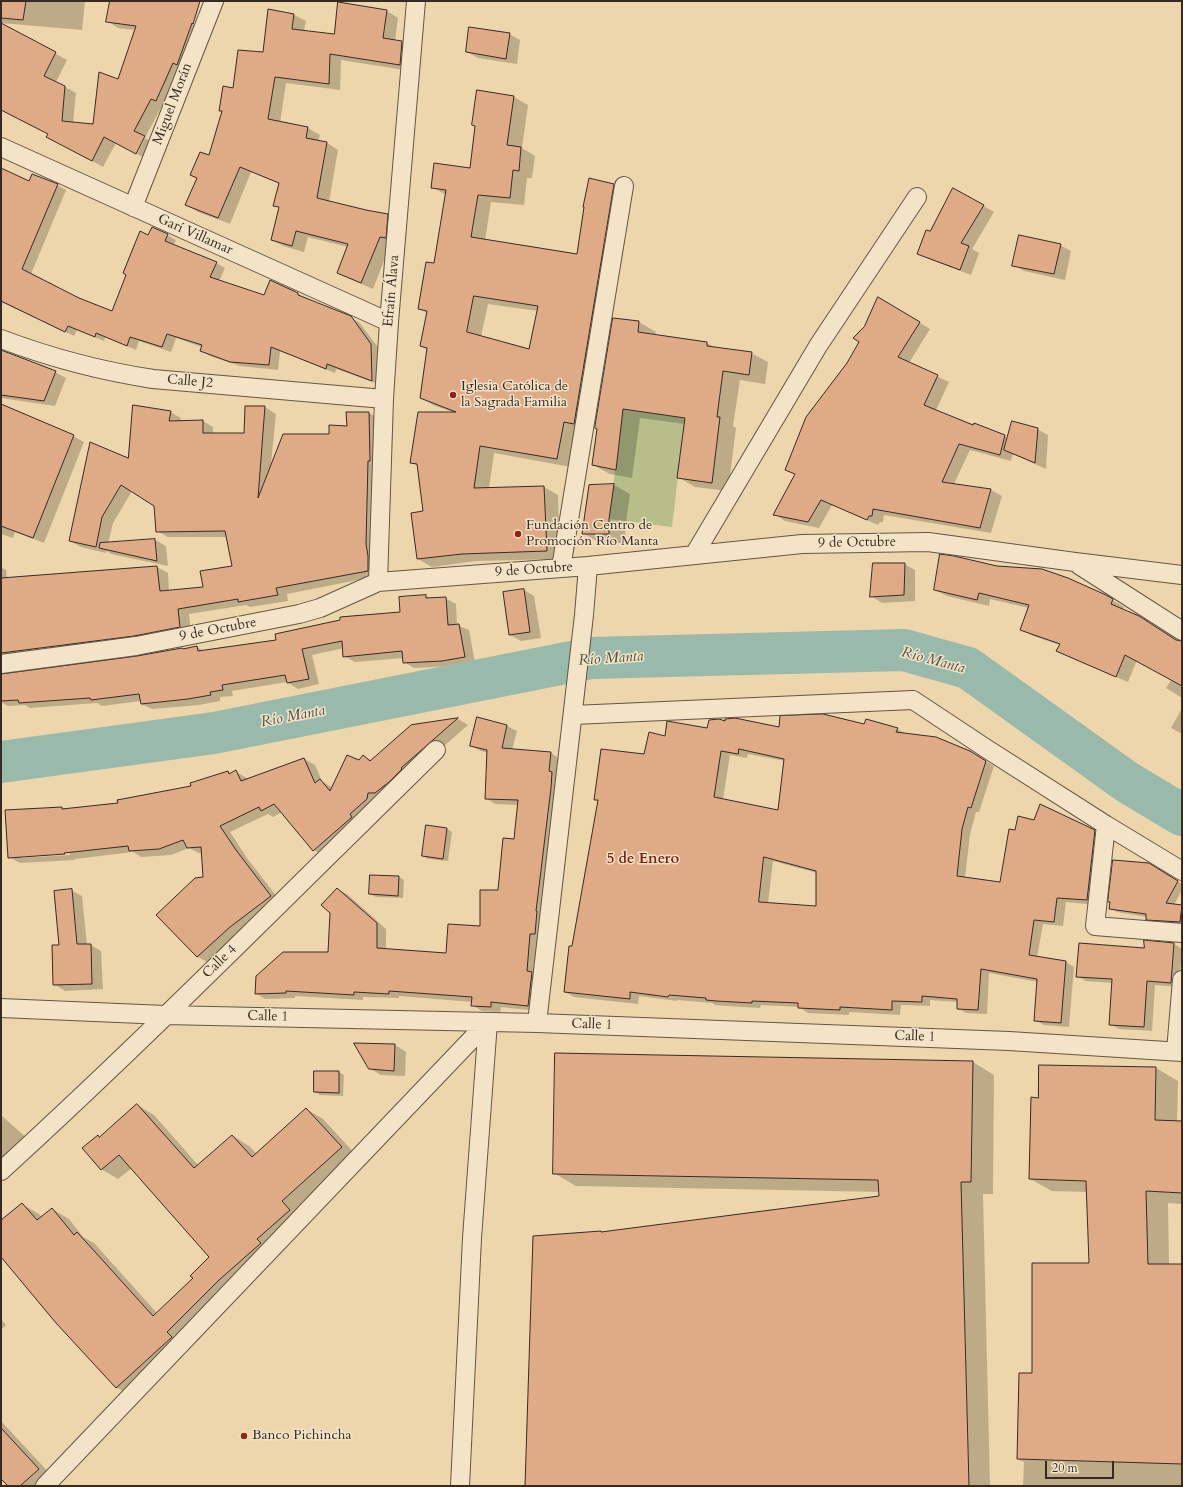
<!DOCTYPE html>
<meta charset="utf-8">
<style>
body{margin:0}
#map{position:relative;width:1183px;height:1487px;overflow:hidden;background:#edd6ab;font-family:Cardo,serif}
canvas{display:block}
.frame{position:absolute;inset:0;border:2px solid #372a25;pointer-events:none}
.scale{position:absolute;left:1045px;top:1461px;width:69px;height:18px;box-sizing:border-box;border:2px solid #372a25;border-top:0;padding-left:5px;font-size:12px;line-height:14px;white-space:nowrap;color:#372a25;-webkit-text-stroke:3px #f3e4c8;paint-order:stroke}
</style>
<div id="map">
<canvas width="1183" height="1487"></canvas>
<div class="frame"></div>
<div class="scale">20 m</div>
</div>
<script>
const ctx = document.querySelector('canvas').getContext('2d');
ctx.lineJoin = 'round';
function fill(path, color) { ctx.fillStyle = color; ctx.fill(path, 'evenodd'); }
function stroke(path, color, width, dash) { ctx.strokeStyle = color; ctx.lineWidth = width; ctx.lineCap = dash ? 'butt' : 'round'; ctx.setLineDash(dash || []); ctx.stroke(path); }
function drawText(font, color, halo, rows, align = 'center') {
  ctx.font = font + ' Cardo,serif'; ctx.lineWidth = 3; ctx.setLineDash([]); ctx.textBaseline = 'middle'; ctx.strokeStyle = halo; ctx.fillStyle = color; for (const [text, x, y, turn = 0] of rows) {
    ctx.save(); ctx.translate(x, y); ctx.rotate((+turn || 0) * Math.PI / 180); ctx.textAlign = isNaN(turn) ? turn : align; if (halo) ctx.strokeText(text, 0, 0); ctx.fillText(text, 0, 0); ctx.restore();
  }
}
fill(new Path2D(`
 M623,409L685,418L672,527L609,519Z`), '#b7be8a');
fill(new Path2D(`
 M1,1H85L82,30L1,23Z
 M112,1H170L192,22L203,28L168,107L163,104L146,136L116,143L103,167L59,143L49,134L1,110V24L67,60L56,82L76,93L73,123L93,126L118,80L135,30L118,28L107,21Z
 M339,3L387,11L398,18L395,41L402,42L413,48L411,71L341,60L340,90L286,83L280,123L308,128L320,135L318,142L327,143L338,150L329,202L387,215L399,222L373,289L350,279L338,273L348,247L308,237L304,252L283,246L272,240L280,208L274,205L280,184L251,172L230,224L198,212L187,205L209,156L223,112L220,110L234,89L264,53L269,10L294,15L306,21L304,31L334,35Z
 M509,34L520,40L517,64L478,58L467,52Z
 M478,92L514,97L528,105L522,148L535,156L532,178H527L524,205L491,202L485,240L578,255L613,185L627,193L571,467L494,453L489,489L544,487L558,495L560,559L476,561L432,567L418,559L424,512L418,466L411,462L453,412L435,406L421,398L428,350L421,346L427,313L420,309L435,264L446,195L432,187L471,169ZM488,304L538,311L530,350L481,337Z
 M145,138L155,144L147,159L137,154Z
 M1,169L30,182L57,185L66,190L31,274L79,299L113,312L149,236L167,235L176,240L174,245L216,263L225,268L219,281L265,296L298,294L359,322L380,350L381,385L336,369L335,373L280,351L278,370L240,366L210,356L201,351L202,347L176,338L171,352L139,341L136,350L105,337L104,341L77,330L74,336L1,302Z
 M954,189L994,212L972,249L979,253L971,275L929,259L919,253Z
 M1060,245L1071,251L1065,280L1024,271L1014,265Z
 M889,305L930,329L909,363L949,382L936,410L1008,438L1037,429L1048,435L1046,469L1013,454L1011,461L970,450L954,484L991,490L1002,496L991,533L884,515L883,522H880L878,525L832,505L819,528L785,521L775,514L796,475L786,469L848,364Z
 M614,320L639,322L656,332L655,336L707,343L716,348L751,353L768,362L765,384L740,380L733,426L736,428L728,491L695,487L678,477L685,424L640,418L632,478L610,474L593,465Z
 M1,351L55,372L66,378L55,406L1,398Z
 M1,405L73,436L84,442L44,543L15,532L13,538L1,534Z
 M246,407H265L276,414L271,464L348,427L369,413L380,419L378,576L287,594L288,601L250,607L246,605L189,614L191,632L1,661V567L6,570L7,579L157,567L168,573L169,591L204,588L233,566L227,537H168L157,531L155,506L132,491L113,523L108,544L155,540L166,546L168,566L111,554L107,551L106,553L81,547L70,541L129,459L170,412L181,418L180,421H203L213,427V434H245Z
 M614,485L630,494L625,529L626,543H600L583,533Z
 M904,564L915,570V601L882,603L871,596Z
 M524,590L534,596L541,638L521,641L510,635Z
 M935,590L1105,596L1124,607L1122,610L1178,642H1182V698L1166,688L1172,679L1137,660L1128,682L1069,657L1058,650L1060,645L1033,636L1021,629L1029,608L990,599L989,606L947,596Z
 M426,596L430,599L445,598L456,604L457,625L469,630L475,662L452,666L414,668L404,662V658L355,662L344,656V648L312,655L319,684L298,689L287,682L232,691L233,696L220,697V701L199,705L152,709L141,704V701L102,706L97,703L30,708L25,705L8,706L1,702V675L197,647L205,652L278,641L401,613Z
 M1182,708V734L1171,728Z
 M458,719L468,725L411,775L325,857L314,850L282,812L273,817L268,814L230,832L247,858L281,902L209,963L198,957L158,915L204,878L202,853H199L189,848L171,855L141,857L133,852L75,859V860L20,863L9,857L61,808L64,810L119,804L192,787L228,772L231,774L236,772L247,778L248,780L304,759L315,765L322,781L333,788L363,756L371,760L412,726ZM70,853V855L19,858V856Z
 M478,719L507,726L517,731L512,750L551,753L560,759L538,1011L501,1007L500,1012L482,1011L472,1005V1002L399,996V998L363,997V1000L295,996V998L265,999L256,993L329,953L337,889L347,894L386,929V950L447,955L481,927L499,891L515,840L519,805L495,804L486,798L488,753L481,751L471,746Z
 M726,722L780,728L865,725L897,729L906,734L979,757L994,766L979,812H976L970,834L965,878L1001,883L1015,831L1034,821L1094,831L1103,836L1096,905L1066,902L1063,926L1043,924L1037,957L1066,962L1074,967L1069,1027L1044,1025L1035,1020L1038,982L989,973L987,1014L966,1013L958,1008V1002L930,1000V1006L901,1005L900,1015L849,1012V1015L808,1013L799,1007L761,1005L760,1008L726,1006L715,1005L712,1003L677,1000V1001L639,996L638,1004L574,997L565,992L599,801L595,799L666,738L708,729ZM748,754L785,761L779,811L723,799L730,755L747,758ZM773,861L817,873V907L768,904Z
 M447,829L452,832L448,861L428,859L423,856Z
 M1149,864L1182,884V890L1174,905L1182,906V925L1154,923L1147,919V917L1117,912L1110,908V902H1109Z
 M399,877L404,880L403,898L376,897L370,894Z
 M71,890L82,896L87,945H91L101,951L103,989L65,991L54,984L60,946Z
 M1174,944L1182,949L1179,987L1155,985L1152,1031L1119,1029L1110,1024L1113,983L1086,981L1077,976L1144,949Z
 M356,1044L395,1045L406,1052L405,1076L381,1075L369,1068Z
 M973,1062L994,1075L993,1194H983L990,1486H526L603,1233L880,1197V1192L576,1186L554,1173Z
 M1156,1068L1178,1081L1177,1122H1182V1204L1168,1203L1169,1265H1182V1486H1023L1024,1462L1018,1459L1033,1374L1090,1264L1088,1192L1052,1191L1030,1179L1039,1099Z
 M339,1072L344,1075L343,1096L320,1095L315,1092Z
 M137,1105L154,1115L198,1165L233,1136L249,1146L257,1154L306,1109L323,1119L358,1157L134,1397L117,1388L57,1323L1,1256V1221L22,1204L39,1214L42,1217L52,1209L69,1219L83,1237L94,1243L157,1313L194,1278L211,1257L132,1168L118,1179L101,1169L100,1138Z
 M1,1115L31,1142L1,1168Z
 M1,1319L6,1325L1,1330Z
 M1,1421L55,1479L47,1486H9L1,1477Z`), '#0003');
stroke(new Path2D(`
 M1,762L214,733L591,658L904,650L968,668L1127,782L1182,815`), '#99b9ab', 42);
const building = new Path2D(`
 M1,1H26L23,20L1,18Z
 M110,1H200L193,24L192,23L177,65L173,63L156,101L151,99L134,131L145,136L136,154L104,137L92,161L46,137L48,134L1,110V23L56,52L44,76L65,86L62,121L93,124L99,72L118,79L136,26L106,22Z
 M338,2L387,10L383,38L402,41L400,65L330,54L329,84L275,77L268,119L308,127L306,138L327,142L317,198L366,210L388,214L386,238L380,237L361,283L337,273L348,244L296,231L292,246L271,240L279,207L273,206L279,183L240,167L218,218L185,205L197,178L190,175L200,152L209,155L222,111H219L223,86L233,88L238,50L263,52L268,9L294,14L292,29L334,34Z
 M469,27L510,33L506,59L466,52Z
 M477,90L514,96L507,145L521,147L519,171L513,170L510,198L478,195L471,237L577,254L584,207H583L589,178L614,184L574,424L564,422L557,459L480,446L474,488L544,486L547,551L462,554L417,559L411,513L423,511L417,464L410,463L418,412H456L420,398L427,348L420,346L427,311L418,309L426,262L434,263L446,190L431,188L434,163L470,168L475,126L472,125ZM474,296L538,306L529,349L467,332Z
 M1,168L29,181L32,174L58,184L22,269L79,298L112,311L126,275L123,273L140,231L148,235L152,227L168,234L165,241L217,262L210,277L264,295L270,280L298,293V295L351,316L371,344L372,381L327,364L326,369L271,347L269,365L230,362L200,351L202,345L167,334L162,347L130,337L127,346L96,333L95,337L68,326L65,332L1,301Z
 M953,188L984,205L961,243L969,246L960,270L917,254L926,230L930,231Z
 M1019,235L1061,244L1054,274L1012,266Z
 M878,297L920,322L898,357L938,375L924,405L973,425L974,423L1005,435L1000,455L959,444L942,482L991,489L980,528L873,509L872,516H869L867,520L821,500L808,522L773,515L795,474L785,470L806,417L847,363L859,342L853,338L864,327Z
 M613,318L639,321L638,332L707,342V346L752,352L749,375L723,371L717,417H720L712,483L677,478L685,418L623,409L616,470L592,465L597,429L595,428Z
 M1,350L56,371L44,401L1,395Z
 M1,404L74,435L33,538L1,526Z
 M133,405L171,411L169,421L203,420V433H244L245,406H265L258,498L283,434H329V425L347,426L346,412H369L370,461H368L366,544L368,556V571L276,588L278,595L238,602V599L178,609L180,627L134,636L1,653V578L157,566L160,591L203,587L200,571L232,566L225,531L156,532L154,506L121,485L102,517L96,547L69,541L90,442L128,458Z
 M1012,421L1038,428L1035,463L1004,450Z
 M614,484L609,519V534H582L589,485Z
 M155,539L157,561L99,548L100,543Z
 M940,554L954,556L997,566L1042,569L1068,578L1106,595L1113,599L1111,604L1139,616L1176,640L1182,641V686L1125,655L1116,677L1056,651L1060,644L1020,630L1029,605L979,593L977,600L934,590Z
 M873,563H905L904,595L870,597Z
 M524,589L530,632L509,635L503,592Z
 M426,595V598L446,597L448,625L459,624L465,657L442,661L403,663L402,651L343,657L342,641L302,649L309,679L287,683L285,675L222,685L223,690L210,692L211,695L188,699L141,704L139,694L91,700L90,698L19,703L18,700L1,701V674L137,656L182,648L183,649L197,646L198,651L276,640L275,634L340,620V617L400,612L399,597Z
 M823,714L864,724L866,719L898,728L896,732L936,737L970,751L986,761L971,808L968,807L962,829L957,876L1000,882L1009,829L1015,830L1018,816L1034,820L1040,804L1095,830L1087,900L1057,898L1054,922L1034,920L1029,955L1066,961L1061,1023L1034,1021L1037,979L981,969L978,1010L957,1009V999L922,996V1002L892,1001V1010L840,1007V1010L798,1008V1003L752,1001V1003L716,1001L706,1000V998L669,995L668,997L630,992V999L564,992L569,946H572L598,800H594L601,749L644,754L649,732L665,736L667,721L707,728L709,720L719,719L725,721V719L735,718L779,727L780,716ZM739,749L784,759L778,810L714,797L721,751L738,754ZM764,857L816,871V906L759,902Z
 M477,717L507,725L502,748L551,752L549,771L552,772L551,788L536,911H537L535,934H530L527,971L532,972L528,1006L491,1002V1007L471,1006L472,997L389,991V994L354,992V995L286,991V993L255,994L256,976L283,952H328L330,913L321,905L337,888L377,923V948L446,953L448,924L480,926V890H498L503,838L514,839L518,800L485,799L487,750L470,746Z
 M458,718L401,768L402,769L389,782L375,793H368L367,799L350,814L352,817L313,851L274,804L261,811L259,807L220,826L236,850L271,896L230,927L197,957L156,915L195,878L203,877L201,847L187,848L183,840L159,849L129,851L128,846L64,853L65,854L8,858L5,810L62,807V809L118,803L117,800L191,786L190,783L228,771L229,774L236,770L241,781L304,758L315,783L320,779L330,791L347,755L359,760L363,755L370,761L411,725Z
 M426,825L447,828L443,859L422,856Z
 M1113,860L1149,863L1178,881L1166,903L1182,905L1180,922L1146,920V914L1109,909L1110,902H1108Z
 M370,875L399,876L398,896L369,894Z
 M72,889L77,944H91L92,984L53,985L52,945H59L54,891Z
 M1144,940L1174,943L1171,983L1147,981L1144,1027L1109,1025L1112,979L1076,977L1079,943L1144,948Z
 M354,1043L395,1044L394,1071L369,1069Z
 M555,1053L973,1061L971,1182H961L969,1486H525L533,1236L601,1231V1232L879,1196L878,1180L553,1174Z
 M1039,1065L1156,1067L1155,1120L1182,1121V1193L1146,1191L1148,1264H1182V1464L1017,1459L1019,1373H1032V1263H1089L1086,1181L1029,1179L1031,1097L1038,1098Z
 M314,1071H339V1093L314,1092Z
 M137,1104L194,1168L232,1135L252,1157L306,1108L342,1147L282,1201L290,1210L257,1239L261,1243L219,1280L167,1332L172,1337L116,1388L56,1323L1,1257V1220L22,1203L37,1220L52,1208L74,1235L77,1232L153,1316L193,1278L190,1276L209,1257L119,1155L101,1170L82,1148L98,1135L99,1137Z
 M1,1428L39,1469L20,1486H8L1,1479Z`);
fill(building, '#dfab86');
stroke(building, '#372a25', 1);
const minor = new Path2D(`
 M1,147L389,322
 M133,207L214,1
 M1,339C51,358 101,371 153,379L384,399
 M694,555L818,346L917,197
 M1079,565L1182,631
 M561,568L624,186
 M378,582L384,399L389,322L416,1
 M1,664L136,646L299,614L320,608L378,582L588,566L802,544L928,542L1075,562L1182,575
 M573,715L913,700L987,749L1106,825L1182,871
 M1106,825L1095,926L1182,933
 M1,1008L165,1015L537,1023L1009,1041L1182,1052
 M537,1023L584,615L588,566
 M1176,1051L1182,980
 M1,1171C150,1035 292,891 436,750
 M45,1486L488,1022
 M460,1486L472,1238L488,1022`);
stroke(minor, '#645546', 20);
stroke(minor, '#f3e4c8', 18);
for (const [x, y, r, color] of [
 [453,395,4,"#8f2418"],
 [518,534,4,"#8f2418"],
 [244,1436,4,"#8f2418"]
]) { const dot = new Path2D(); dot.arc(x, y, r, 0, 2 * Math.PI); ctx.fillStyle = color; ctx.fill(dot); stroke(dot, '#f3e4c8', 1.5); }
drawText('14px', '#372a25', '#f3e4c8', [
 ["Miguel Morán",173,104,-69],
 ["Garí Villamar",195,235,24],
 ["Efraín Álava",392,291,-85],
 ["Calle J2",190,382,5],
 ["9 de Octubre",857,543,-1],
 ["9 de Octubre",534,570,-4],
 ["9 de Octubre",218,630,-11],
 ["Calle 4",220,962,-44],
 ["Calle 1",268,1017,1],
 ["Calle 1",592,1025,2],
 ["Calle 1",915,1037,2]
]);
drawText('14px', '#372a25', '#f3e4c8', [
 ["Iglesia Católica de",461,387],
 ["la Sagrada Familia",461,403],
 ["Fundación Centro de",526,526],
 ["Promoción Río Manta",526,542],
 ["Banco Pichincha",252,1436]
], 'left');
drawText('italic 15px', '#504e46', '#f3e4c8', [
 ["Río Manta",611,659,-4],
 ["Río Manta",933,661,15],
 ["Río Manta",293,717,-11]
]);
drawText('bold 15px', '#7a1f14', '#f3e4c8', [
 ["5 de Enero",643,860]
]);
</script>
